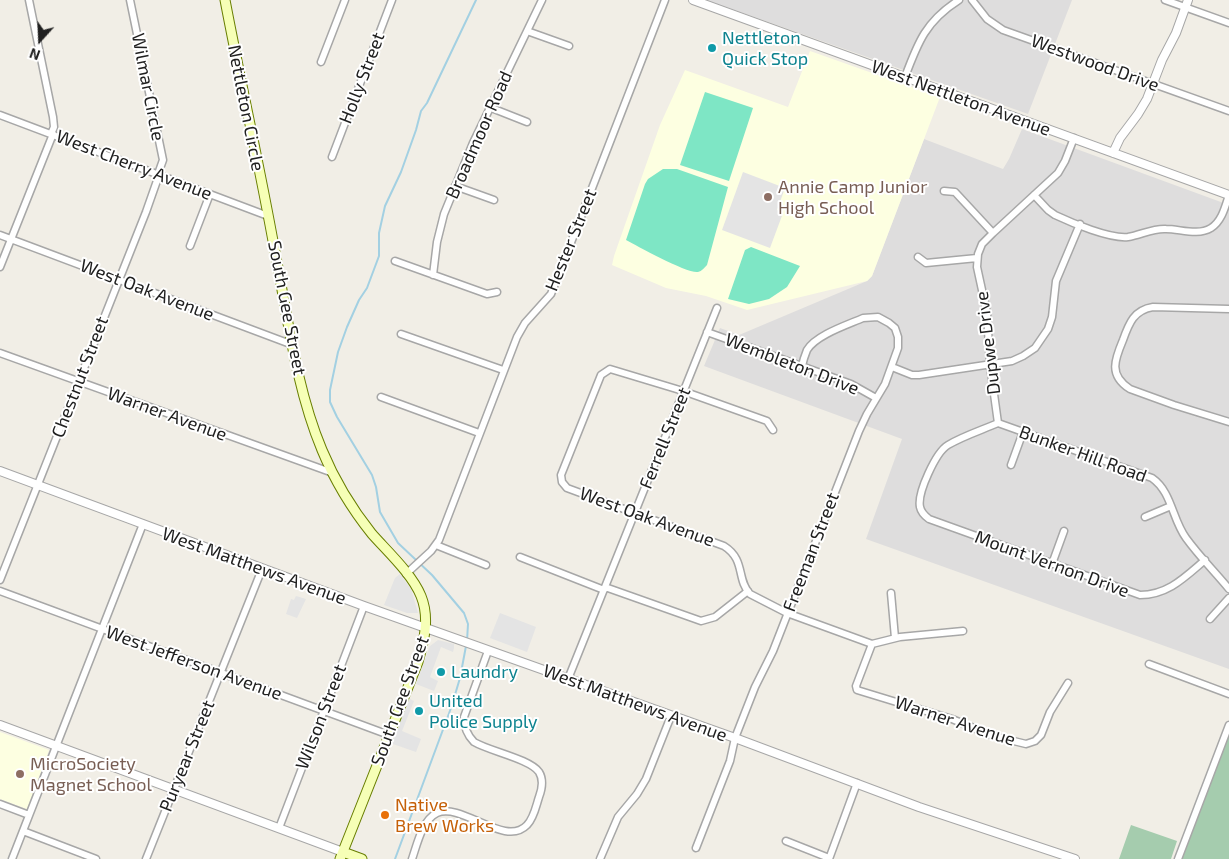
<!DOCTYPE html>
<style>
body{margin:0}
#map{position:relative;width:1229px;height:859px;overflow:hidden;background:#f1eee6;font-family:"Exo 2",sans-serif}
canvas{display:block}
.north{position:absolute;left:15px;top:15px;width:50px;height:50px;-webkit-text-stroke:4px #fff;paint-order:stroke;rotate:200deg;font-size:14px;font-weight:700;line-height:20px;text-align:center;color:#202020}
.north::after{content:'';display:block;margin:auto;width:18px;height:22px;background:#202020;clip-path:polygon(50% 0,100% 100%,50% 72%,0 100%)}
</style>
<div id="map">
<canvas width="1229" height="859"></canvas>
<div class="north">N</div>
</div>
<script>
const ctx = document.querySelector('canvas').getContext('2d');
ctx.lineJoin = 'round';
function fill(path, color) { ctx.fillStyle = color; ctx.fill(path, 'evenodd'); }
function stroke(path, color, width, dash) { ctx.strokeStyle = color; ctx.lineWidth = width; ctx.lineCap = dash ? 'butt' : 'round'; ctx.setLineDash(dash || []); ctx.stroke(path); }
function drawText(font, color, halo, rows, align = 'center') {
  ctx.font = font + ' "Exo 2",sans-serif'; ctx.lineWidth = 4; ctx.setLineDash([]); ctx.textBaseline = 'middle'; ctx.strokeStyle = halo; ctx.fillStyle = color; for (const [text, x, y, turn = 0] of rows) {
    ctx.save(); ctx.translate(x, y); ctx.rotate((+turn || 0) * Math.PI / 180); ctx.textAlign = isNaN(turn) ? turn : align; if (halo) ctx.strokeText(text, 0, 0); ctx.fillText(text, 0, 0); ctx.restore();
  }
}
fill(new Path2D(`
 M706,0H1072L1028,114Z
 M1022,129L1229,205V669L866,539L902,439L704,366L720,328L739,335L867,281L872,276L924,139L1003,169L1009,159Z`), '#dedddd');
fill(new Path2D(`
 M810,51L940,97L872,276L867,281L747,310L706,296L666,288L612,265L614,256L660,125L685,70L788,107Z
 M0,732L49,750L27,809L0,799Z`), '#fdffe1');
fill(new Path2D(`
 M1229,735V859H1182Z
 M1131,825L1177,841L1171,859H1119Z`), '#a5ccae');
fill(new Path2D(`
 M705,92L753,108L729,181L680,165Z
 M663,169H677L728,187L707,265C704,268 702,271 698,272C688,274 637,246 626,240L645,184L648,179Z
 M751,247L800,266L787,287L769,299L749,304L728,299L745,250Z`), '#7ee6c5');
fill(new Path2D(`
 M743,172L785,188L777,210L783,213L770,248L722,230Z
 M400,574L411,589L418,613H407L384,605L395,578Z
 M296,596L306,599L297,618L286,614L291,599L294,600Z
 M500,613L536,627L527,652L490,638Z
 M438,640L454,644V648L453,652L441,647L430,677L438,681L434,691L416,684L430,646Z
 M408,698L414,701L402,731L421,739L416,752L390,743Z`), '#e4e4e4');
stroke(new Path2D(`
 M467,641L468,624L464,613L432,575L398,543L380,512L376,487L372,475L337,417L330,402V390L338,352L347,327L359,300L367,288L379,256V233L385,206L401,172L416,130L421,111L427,103L476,0
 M395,859L451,708L460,678L466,646`), '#a3d0e2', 2);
const minor = new Path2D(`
 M29,0L53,117L54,127L51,134
 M130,0L163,160L158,174
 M972,0L987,19L1003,30L1229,111
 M1165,0L1229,23
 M527,31L569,46
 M321,62L345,0
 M905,77C918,42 926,21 959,0
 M489,107L527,122
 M0,115L268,216
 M332,157L392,0
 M455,186L494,200
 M944,191L955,192L993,233
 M1034,195L1048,210L1055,215C1072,223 1110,239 1128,237C1141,235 1153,228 1166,229C1180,229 1198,236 1211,228C1222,221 1225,207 1229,195
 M0,235L293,345
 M190,246L210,194
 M918,257L926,263L977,258
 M395,261L487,294L497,292
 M0,267L53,134
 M433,275L437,242L444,214L473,143L542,0
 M1229,309L1153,307C1134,310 1129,323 1123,340C1115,359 1108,375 1130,389L1174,405L1229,422
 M707,332L851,384L876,398
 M401,334L503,370
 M0,353L333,473
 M892,367L912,375H919L1012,361L1023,356L1035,348L1048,329L1052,317L1056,281L1080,224
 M381,397L479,433
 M998,423C982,430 963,436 948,445C936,452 917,493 920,507C921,512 925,516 929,519L1140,595C1168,595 1185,577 1205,560
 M998,423L990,365L987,313L977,267L978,254L982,244L993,233L1058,173L1065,161L1074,138
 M998,423L1152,478C1172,492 1172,519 1186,538C1199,556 1215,572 1229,589
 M773,430L767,421L683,391L610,369L601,375L561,475L562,482L567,488L724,546C746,560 736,579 750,594L787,613L872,644L900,637L963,631
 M1011,465L1023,432
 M1145,517L1171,506
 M436,545L486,565
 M520,557L604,590
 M1052,564L1064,531
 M406,574L431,551L439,540L517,337L525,323L551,294L665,0
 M0,580L146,212L159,175
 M605,587L701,621L715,617L748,591
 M0,591L389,735
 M891,593L895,638
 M1210,619L1229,598
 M872,644L856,686L857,690L952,719L993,736L1026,744L1035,741L1041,735L1050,712L1068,683
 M1149,664L1229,694
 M568,679L717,308
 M0,804L29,815
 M279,828L364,606
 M23,831L96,859
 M786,841L829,858
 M696,848L730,761L735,738L755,687L773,651L859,431L867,414L885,384L898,348V337L895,328L889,323L878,317L863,318C847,325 816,335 807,350C805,355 803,361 802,366
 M12,859L143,524
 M146,859L262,569
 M412,859C417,845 422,820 437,813C462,802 505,848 527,825C534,818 536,806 539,797C542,789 544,780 539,772C530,759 489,751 474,742C467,735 464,727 464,717L488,651
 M600,859L618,817L637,794L646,779L671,716
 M829,859L857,783
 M1178,859L1229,725`);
const tertiary = new Path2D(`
 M693,0L1229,195
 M1113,153L1120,138L1138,114L1147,99L1162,60L1176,33L1188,0
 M0,471L364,606L735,738L919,807L1075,859
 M0,725L343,852`);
const secondary = new Path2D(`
 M225,0C241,84 260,168 275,252C288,318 296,388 322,450C334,479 352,509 372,534C388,552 412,574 421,596C430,618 424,641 418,662L340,859
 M343,852L362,859`);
stroke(minor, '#a7a7a7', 9);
stroke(tertiary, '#a7a7a7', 10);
stroke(secondary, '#687e00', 11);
stroke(minor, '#fff', 6);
stroke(tertiary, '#fff', 8);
stroke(secondary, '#f6ffb6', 9);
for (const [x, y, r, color] of [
 [712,48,5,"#0f9aa8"],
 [768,197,5,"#8d6e63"],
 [441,672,5,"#0f9aa8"],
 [419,711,5,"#0f9aa8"],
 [20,774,5,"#8d6e63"],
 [385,815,5,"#e8710a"]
]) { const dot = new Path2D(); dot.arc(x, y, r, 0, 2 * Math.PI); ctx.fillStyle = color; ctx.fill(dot); stroke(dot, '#fff', 2); }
drawText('18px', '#0d838f', '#fff', [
 ["Nettleton",722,38],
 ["Quick Stop",722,59],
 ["Laundry",451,672],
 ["United",429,701],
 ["Police Supply",429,722]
], 'left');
drawText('18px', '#202020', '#fff', [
 ["Westwood Drive",1095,63,20],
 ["Holly Street",362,78,-69],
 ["Wilmar Circle",148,87,79],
 ["West Nettleton Avenue",961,98,20],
 ["Nettleton Circle",246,108,79],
 ["Broadmoor Road",479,135,-66],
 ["West Cherry Avenue",134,165,21],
 ["Hester Street",571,240,-68],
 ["West Oak Avenue",147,290,21],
 ["South Gee Street",287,308,79],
 ["Dupwe Drive",988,343,-97],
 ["Wembleton Drive",792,364,21],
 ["Chestnut Street",80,377,-69],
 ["Warner Avenue",167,414,20],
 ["Ferrell Street",665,438,-68],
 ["Bunker Hill Road",1083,454,20],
 ["West Oak Avenue",647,517,20],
 ["Freeman Street",811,552,-69],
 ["Mount Vernon Drive",1052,564,20],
 ["West Matthews Avenue",254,566,20],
 ["West Jefferson Avenue",194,663,20],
 ["South Gee Street",400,701,-70],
 ["West Matthews Avenue",635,703,20],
 ["Wilson Street",321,717,-69],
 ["Warner Avenue",955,721,18],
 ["Puryear Street",187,756,-68]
]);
drawText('18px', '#785e54', '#fff', [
 ["Annie Camp Junior",778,187],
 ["High School",778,208],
 ["MicroSociety",30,764],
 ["Magnet School",30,785]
], 'left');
drawText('18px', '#c56008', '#fff', [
 ["Native",395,805],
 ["Brew Works",395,826]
], 'left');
</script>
